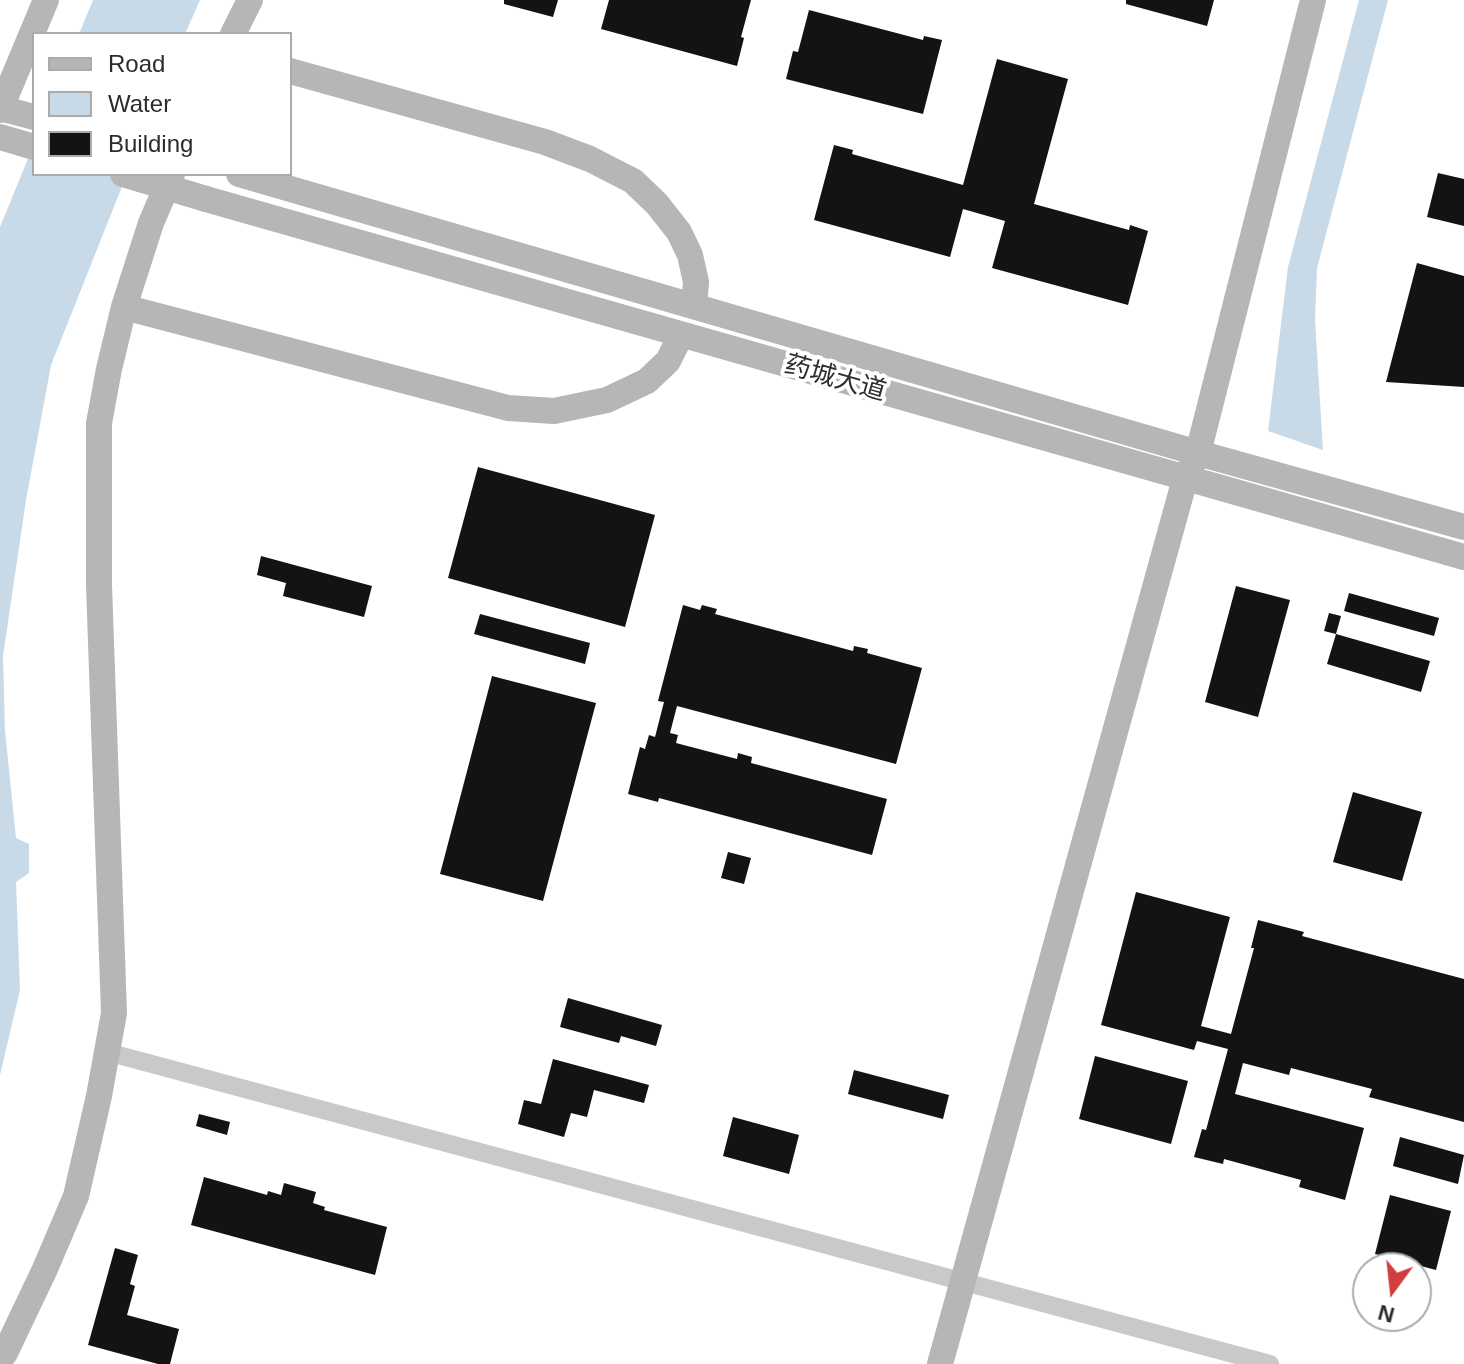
<!DOCTYPE html>
<meta charset="utf-8">
<style>
body{margin:0}
#map{position:relative;width:1464px;height:1364px;overflow:hidden;background:#fff;font-family:Helvetica,sans-serif}
canvas{display:block}
.legend{position:absolute;left:32px;top:32px;width:260px;height:144px;box-sizing:border-box;background:#fff;border:2px solid #ababab;margin:0;padding:10px 14px;list-style:none;font-size:24px;color:#2c2c2c}
.legend li{display:flex;align-items:center;gap:16px;height:40px}
.legend b{width:40px;border:2px solid #ababab}
.north{position:absolute;left:1352px;top:1252px;width:80px;height:80px;box-sizing:border-box;background:#fff;border:2px solid #ababab;border-radius:50%;rotate:195deg;font-size:22px;font-weight:700;line-height:32px;text-align:center;color:#2c2c2c}
.north::after{content:'';display:block;margin:auto;width:28px;height:36px;background:#d43d40;clip-path:polygon(50% 0,100% 100%,50% 72%,0 100%)}
</style>
<div id="map">
<canvas width="1464" height="1364"></canvas>
<ul class="legend">
<li><b style="height:10px;background:#b6b6b6"></b>Road</li>
<li><b style="height:22px;background:#c8d9e7"></b>Water</li>
<li><b style="height:22px;background:#131313"></b>Building</li>
</ul>
<div class="north">N</div>
</div>
<script>
const ctx = document.querySelector('canvas').getContext('2d');
ctx.lineJoin = 'round';
function fill(path, color) { ctx.fillStyle = color; ctx.fill(path, 'evenodd'); }
function stroke(path, color, width, dash) { ctx.strokeStyle = color; ctx.lineWidth = width; ctx.lineCap = dash ? 'butt' : 'round'; ctx.setLineDash(dash || []); ctx.stroke(path); }
function drawText(font, color, halo, rows, align = 'center') {
  ctx.font = font + ' Helvetica,"Noto Sans SC",sans-serif'; ctx.lineWidth = 8; ctx.setLineDash([]); ctx.textBaseline = 'middle'; ctx.strokeStyle = halo; ctx.fillStyle = color; for (const [text, x, y, turn = 0] of rows) {
    ctx.save(); ctx.translate(x, y); ctx.rotate((+turn || 0) * Math.PI / 180); ctx.textAlign = isNaN(turn) ? turn : align; if (halo) ctx.strokeText(text, 0, 0); ctx.fillText(text, 0, 0); ctx.restore();
  }
}
fill(new Path2D(`
 M93,0H200L185,34H79Z
 M1359,0H1388L1317,268L1315,320L1323,450L1268,431L1288,267Z
 M34,144V174H127L51,365L26,500L3,656L5,731L16,838L29,844V873L16,882L20,990L0,1075V227Z`), '#c8d9e7');
fill(new Path2D(`
 M504,0H558L553,17L504,4Z
 M609,0H751L741,37L744,38L737,66L601,29Z
 M1126,0H1214L1207,26L1126,4Z
 M809,10L923,40L924,36L942,40L923,114L786,79L793,51L798,52Z
 M997,59L1068,79L1034,204L1129,230L1130,225L1148,231L1128,305L992,268L1005,221L963,209L950,257L814,220L834,145L853,150L852,154L963,185Z
 M1438,173L1464,179V226L1427,217Z
 M1417,263L1464,276V387L1386,382Z
 M478,467L655,515L625,627L448,578Z
 M261,556L372,586L364,617L283,596L286,583L257,575Z
 M1236,586L1290,600L1258,717L1205,702Z
 M1349,593L1439,618L1434,636L1344,611Z
 M683,605L700,610L702,605L717,609L715,614L853,651L854,646L868,649L867,653L922,668L896,764L677,706L670,733L678,735L676,743L737,759L738,753L752,757L751,763L887,799L872,855L659,798L658,802L628,794L640,747L645,749L649,735L655,737L664,702L658,701Z
 M1329,613L1341,616L1336,634L1324,631Z
 M480,614L590,643L585,664L474,634Z
 M1336,634L1430,661L1421,692L1327,664Z
 M492,676L596,703L543,901L440,874Z
 M1353,792L1422,812L1402,881L1333,862Z
 M728,852L751,858L744,884L721,878Z
 M1136,892L1230,917L1201,1026L1231,1034L1254,948H1251L1258,920L1304,932L1302,936L1464,979V1122L1369,1097L1372,1089L1291,1068L1289,1075L1243,1063L1235,1094L1364,1128L1345,1200L1299,1187L1301,1180L1224,1159L1223,1164L1194,1157L1202,1129L1206,1130L1228,1049L1197,1041L1194,1050L1101,1025Z
 M568,998L662,1025L656,1046L621,1036L619,1043L560,1027Z
 M1095,1056L1188,1081L1171,1144L1079,1119Z
 M553,1059L649,1085L644,1103L594,1090L587,1117L571,1113L564,1137L518,1124L524,1100L541,1104Z
 M854,1070L949,1095L943,1119L848,1094Z
 M199,1114L230,1122L227,1135L196,1126Z
 M733,1117L799,1135L789,1174L723,1156Z
 M1400,1137L1464,1155L1458,1184L1393,1166Z
 M204,1177L267,1195L268,1191L281,1195L284,1183L316,1192L313,1203L325,1207L324,1210L387,1227L375,1275L191,1225Z
 M1390,1195L1451,1211L1436,1270L1375,1254Z
 M115,1248L138,1255L130,1284L135,1286L127,1315L179,1329L170,1364H158L88,1345Z`), '#131313');
stroke(new Path2D(`
 M107,1052L1270,1364`), '#c9c9c9', 18);
stroke(new Path2D(`
 M233,34L250,0
 M290,71L545,142L590,159L633,181L657,204L679,232L690,255L696,282L694,306
 M0,110L46,0
 M0,137L34,147
 M239,174L1198,453L1464,527
 M206,199L1464,557
 M124,307L508,408L554,411L607,400L647,381L668,361L681,335
 M0,1359L5,1353L45,1269L76,1196L99,1096L114,1013L99,585V423L109,369L124,307L151,223L172,174
 M940,1364L1185,479L1198,453L1313,0`), '#b6b6b6', 26);
stroke(new Path2D(`
 M0,108L34,117
 M123,174L206,199`), '#b6b6b6', 26);
drawText('26px', '#2c2c2c', '#fff', [
 ["药城大道",835,379,16]
]);
</script>
